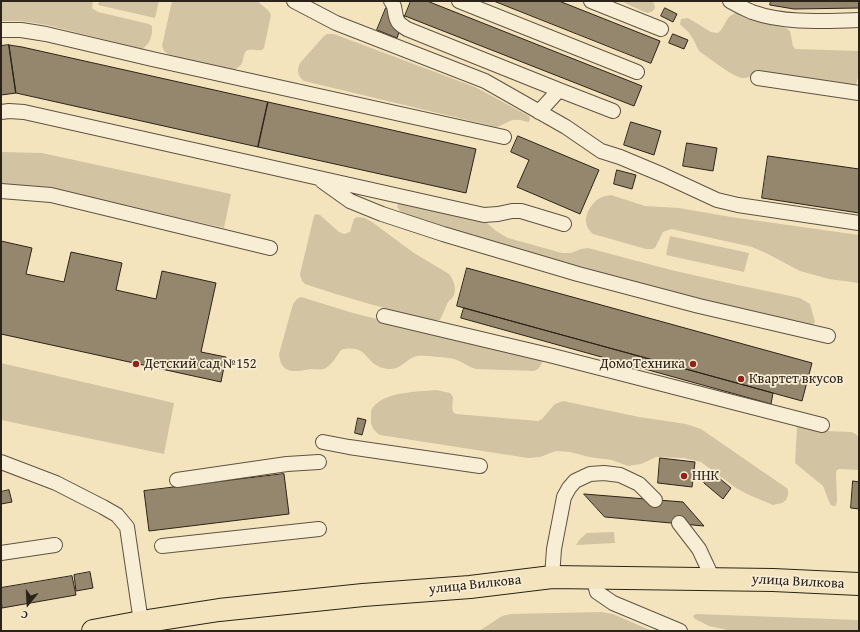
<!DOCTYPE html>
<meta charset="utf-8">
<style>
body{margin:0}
#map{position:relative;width:860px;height:632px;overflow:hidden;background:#f4e4be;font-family:"Gentium Book Plus",serif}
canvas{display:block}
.frame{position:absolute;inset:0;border:2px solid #2c2318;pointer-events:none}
.north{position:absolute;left:8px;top:584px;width:40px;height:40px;-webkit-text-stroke:3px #f8edd5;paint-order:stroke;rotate:198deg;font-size:11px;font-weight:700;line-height:16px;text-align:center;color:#2c2318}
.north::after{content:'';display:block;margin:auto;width:14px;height:18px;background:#2c2318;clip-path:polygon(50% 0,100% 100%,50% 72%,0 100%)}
</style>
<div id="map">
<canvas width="860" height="632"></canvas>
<div class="frame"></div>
<div class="north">С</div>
</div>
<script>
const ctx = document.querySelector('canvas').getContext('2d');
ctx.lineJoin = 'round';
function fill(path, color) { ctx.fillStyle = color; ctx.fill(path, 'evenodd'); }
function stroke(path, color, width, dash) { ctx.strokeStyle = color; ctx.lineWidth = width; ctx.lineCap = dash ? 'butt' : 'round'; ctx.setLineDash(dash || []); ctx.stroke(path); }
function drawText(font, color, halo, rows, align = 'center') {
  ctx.font = font + ' "Gentium Book Plus",serif'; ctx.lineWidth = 3.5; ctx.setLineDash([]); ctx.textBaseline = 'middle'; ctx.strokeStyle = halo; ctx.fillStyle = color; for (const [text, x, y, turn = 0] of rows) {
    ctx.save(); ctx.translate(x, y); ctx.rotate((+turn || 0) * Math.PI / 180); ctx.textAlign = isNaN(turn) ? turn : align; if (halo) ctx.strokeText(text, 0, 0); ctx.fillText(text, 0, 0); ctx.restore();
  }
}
fill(new Path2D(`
 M1,1H93L92,8L98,12L149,24L152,26C153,35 150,44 142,49L47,25L21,21H1Z
 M99,1H159L155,18L98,5Z
 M172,1H257L268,10L271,15L264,48L262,50C258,51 253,49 248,50C240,53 248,65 233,70L170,56L164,51L162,46Z
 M621,1H651L654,3L655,8L653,11L648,13L642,11Z
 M736,13L749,19L786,28L790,31L793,46L795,49L859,51C859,62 860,76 855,87L755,74C752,76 747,78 743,78C734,78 708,57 699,51C696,46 695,41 691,36C689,31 683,28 680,24L681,19L688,18L711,32L718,33C726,27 725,16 736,13Z
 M327,34H334L475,87L529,116L530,119L529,122C524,122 520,119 515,120C508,120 503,126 496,127L304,81C297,76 297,70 300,63L324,36Z
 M1,152L42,153L231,194L224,228L55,189L1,184Z
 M611,195L645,206L679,208L731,217L859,235V283L829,279L800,271L766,253L752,247L671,229L663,232L655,248L652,249H646L593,234C590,231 588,229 587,226C583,216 592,201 602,197C604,196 608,196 611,195Z
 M401,203L481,220L487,223L496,231L508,238L562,253H571L581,249L588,248L671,270L733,284L800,298L810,304L815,322L812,325L700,300L580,268L410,216L401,212L397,207L398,204Z
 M316,214L320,215L339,232L344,234L350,232L354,219L357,217L365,218L372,222L414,253L449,274C453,279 457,288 454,295C453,298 450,300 448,302C445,308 443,314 440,320H432C389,310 347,298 305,284L302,281L300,274L314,216Z
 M670,236L749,253L744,272L666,255Z
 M301,297L353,313L540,360L542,363L538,369L534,371L476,369C468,367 462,361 454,359C449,358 421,355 417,356C404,359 401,373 383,368C365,364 368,343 341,350C337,356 331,366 324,369C320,370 315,369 311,369C295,372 281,375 279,354L293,304L297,299Z
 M1,363L174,403L164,454L1,420Z
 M436,390L450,393L453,397C453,403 450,412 456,414L538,421L542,419L555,404L563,401L639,417L686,424L701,429L788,489V495L786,500L782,503L773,505L747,494L736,488L701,462L684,458L656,457L641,464L628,466L612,460L589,457L570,452L556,451L540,457L528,458L380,435C374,431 370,426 371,417C371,417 371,412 371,411C380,391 418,392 436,390Z
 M800,425L825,431L852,432L857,435L859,438V470L840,469L837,470L836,473L837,501L836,505L835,506H833L830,504L823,486L795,463L797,428V426Z
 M614,532L615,543L576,545L580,539L587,533Z
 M601,612L613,614L652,631H479L502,616L511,614Z
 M696,614L859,620V631H732L709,626L695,619L693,616Z`), '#d2c3a2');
const building = new Path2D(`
 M411,1H427L642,86L634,106L405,16Z
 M494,1H559L660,41L651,63Z
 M771,1H859V8L794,9L770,5Z
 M386,8L405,16L397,38L377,30Z
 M665,8L677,14L673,22L661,16Z
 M673,34L688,40L684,49L669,43Z
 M9,45L16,93L1,95V46Z
 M9,45L22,47L268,102L258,147L16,93Z
 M268,102L476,149L466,193L258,147Z
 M631,122L661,131L654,155L624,145Z
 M518,136L599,170L580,214L517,187L529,160L511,152Z
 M687,143L717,148L713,171L683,166Z
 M768,156L859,169V213L762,198Z
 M617,170L636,175L632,189L614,184Z
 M1,241L32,248L26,274L64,282L71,252L122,263L116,290L156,299L162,271L216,283L201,352L226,357L221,382L1,334Z
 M467,268L812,363L802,401L457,306Z
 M464,308L773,393L771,404L461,318Z
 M358,418L366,420L362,435L355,433Z
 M660,458L695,462L692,487L658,483Z
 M712,472L731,488L723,499L704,483Z
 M284,474L289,514L149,531L144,491Z
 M853,481L859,482V509L851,508Z
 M9,490L12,502L1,504V492Z
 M584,494L683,502L704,526L605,517Z
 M90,572L93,588L76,591L74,575Z
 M72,576L76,595L2,608L1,599V588Z`);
fill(building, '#94876e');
stroke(building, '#2c2318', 1);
const service = new Path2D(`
 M294,1L336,23L485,81L566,127L601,151L620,157L663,175L717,200L738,205L859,223
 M391,1C397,7 393,16 399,23C401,25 404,27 407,29L559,90
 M459,1L637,72
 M591,1L661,29
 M730,1C737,5 745,9 752,12C786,24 823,21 859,20
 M1,30H21L46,34L152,59L504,137
 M758,78L859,93
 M1,112L9,111L24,112L484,215L498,214L512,211H521L564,224
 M539,112L559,90L613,111
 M322,181L350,201L382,214L443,234L578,274L699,306L828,336
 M1,191L51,195L270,248
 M384,316L553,356L822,425
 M323,442L349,447L480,466
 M1,462L56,483L103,507L117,515L127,527L141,622
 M177,480L287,464L319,462
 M679,523L699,549L713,579
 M162,546L319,529
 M1,553L55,545
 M552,577L554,549L564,497L569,488L575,481L590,474L604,473L620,475L639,484L655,500
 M593,577L597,592L613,603L680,631`);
const primary = new Path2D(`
 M93,631L141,622L219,610L363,595L470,587L552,577L773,580L859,584`);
stroke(service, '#5e5342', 16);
stroke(primary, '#2c2318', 24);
stroke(service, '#f8edd5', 14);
stroke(primary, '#f4e4be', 22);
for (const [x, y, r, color] of [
 [136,364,4,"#8f2418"],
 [693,364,4,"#8f2418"],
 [741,379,4,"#8f2418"],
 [684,476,4,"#8f2418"]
]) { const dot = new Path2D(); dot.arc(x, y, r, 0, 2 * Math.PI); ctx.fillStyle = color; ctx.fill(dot); stroke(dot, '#f8edd5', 1.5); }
drawText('14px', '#2c2318', '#f8edd5', [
 ["Детский сад №152",144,364],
 ["ДомоТехника",685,364,"right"],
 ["Квартет вкусов",749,379],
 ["ННК",692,476]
], 'left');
drawText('14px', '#2c2318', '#f8edd5', [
 ["улица Вилкова",798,582,3],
 ["улица Вилкова",475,585,-6]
]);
</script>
